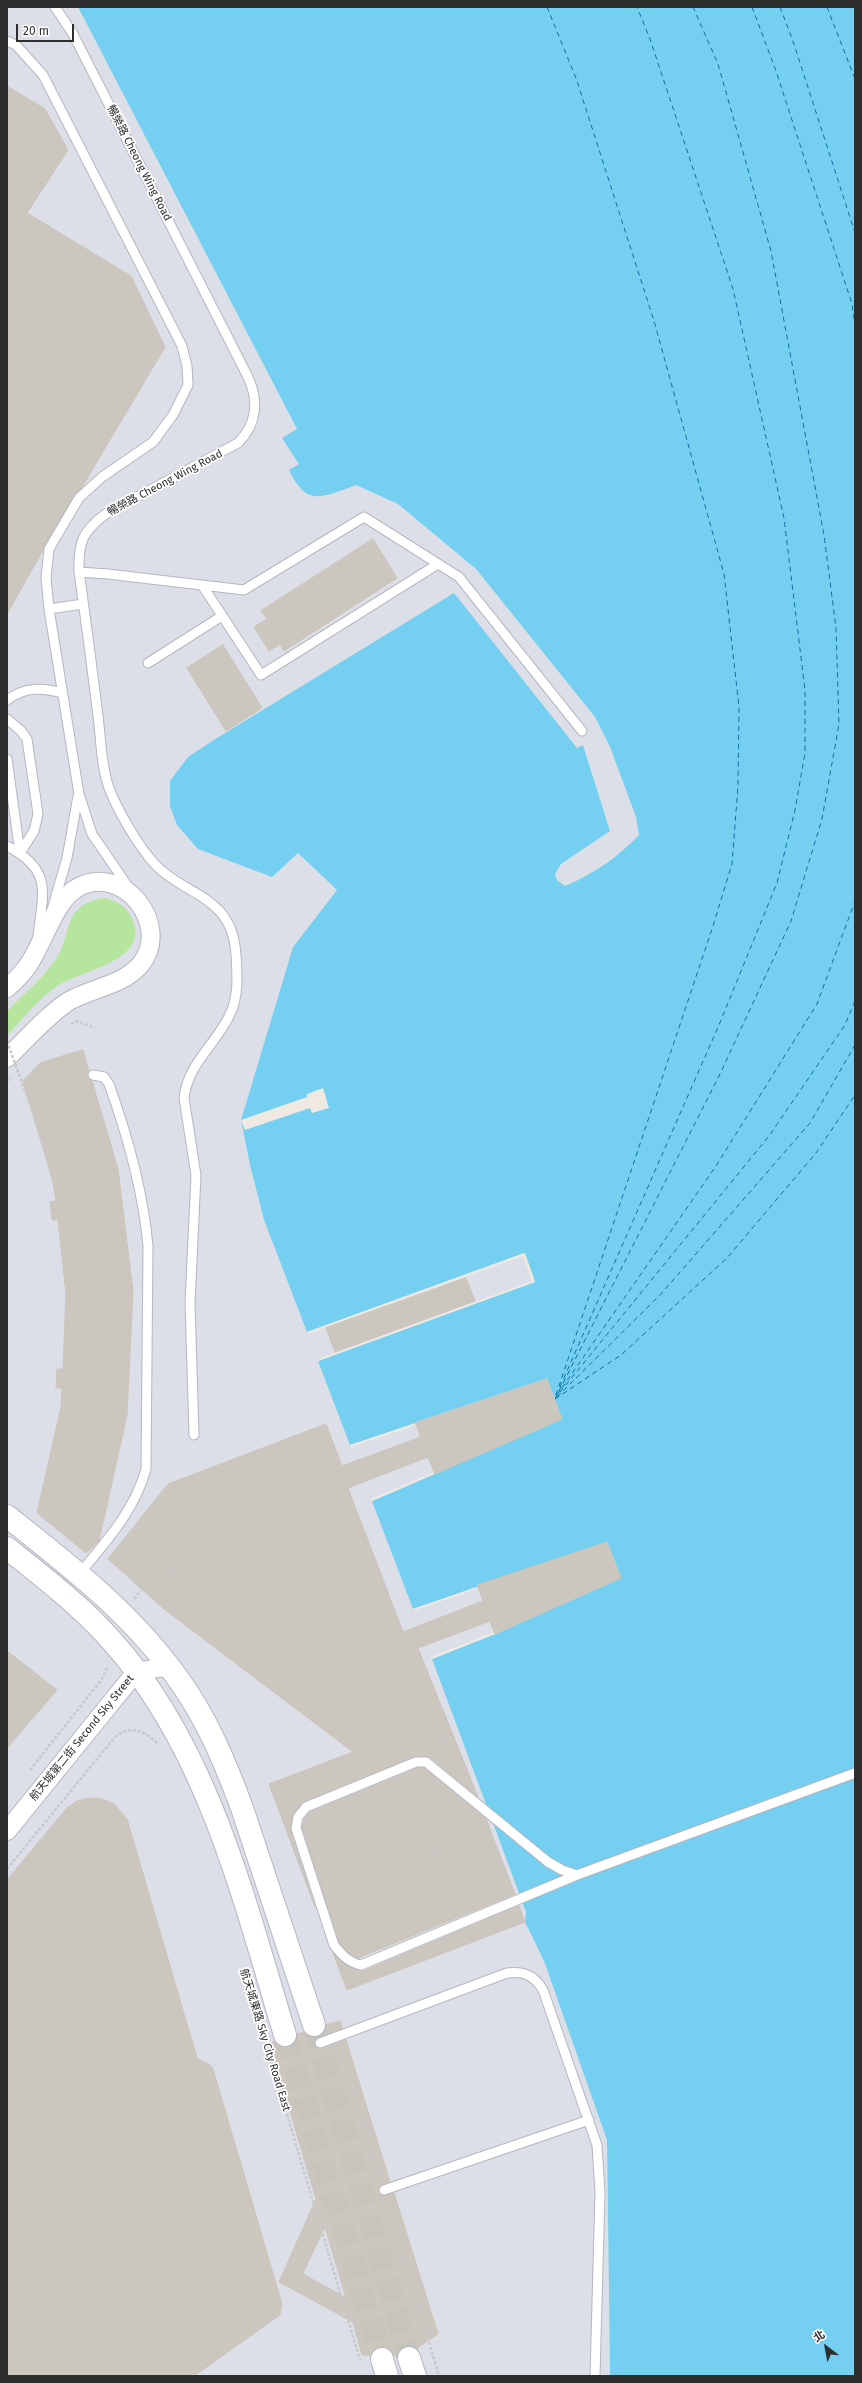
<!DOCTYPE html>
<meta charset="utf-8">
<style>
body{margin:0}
#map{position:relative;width:862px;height:2383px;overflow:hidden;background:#efe9e1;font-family:"Fira Sans","Noto Sans TC",sans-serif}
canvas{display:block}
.frame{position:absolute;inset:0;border:8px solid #2e2e2e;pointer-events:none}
.north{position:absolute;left:806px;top:2327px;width:40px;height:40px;-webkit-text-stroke:3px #fff;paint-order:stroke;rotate:328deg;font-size:11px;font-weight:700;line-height:16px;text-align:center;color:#2e2e2e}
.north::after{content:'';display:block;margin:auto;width:14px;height:18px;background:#2e2e2e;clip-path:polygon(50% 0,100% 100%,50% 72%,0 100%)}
.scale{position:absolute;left:16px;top:24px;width:58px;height:18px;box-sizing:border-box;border:2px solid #2e2e2e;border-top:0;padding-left:5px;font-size:12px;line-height:14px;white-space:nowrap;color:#2e2e2e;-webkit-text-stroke:3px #fff;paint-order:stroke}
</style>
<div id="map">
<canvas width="862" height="2383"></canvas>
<div class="frame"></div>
<div class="north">北</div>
<div class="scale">20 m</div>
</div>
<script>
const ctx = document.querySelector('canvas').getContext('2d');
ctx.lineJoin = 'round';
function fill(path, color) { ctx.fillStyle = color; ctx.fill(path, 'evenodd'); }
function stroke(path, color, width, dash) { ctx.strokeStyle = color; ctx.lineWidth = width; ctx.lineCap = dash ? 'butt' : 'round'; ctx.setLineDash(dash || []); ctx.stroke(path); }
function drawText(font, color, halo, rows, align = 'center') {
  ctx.font = font + ' "Fira Sans","Noto Sans TC",sans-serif'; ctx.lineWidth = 3.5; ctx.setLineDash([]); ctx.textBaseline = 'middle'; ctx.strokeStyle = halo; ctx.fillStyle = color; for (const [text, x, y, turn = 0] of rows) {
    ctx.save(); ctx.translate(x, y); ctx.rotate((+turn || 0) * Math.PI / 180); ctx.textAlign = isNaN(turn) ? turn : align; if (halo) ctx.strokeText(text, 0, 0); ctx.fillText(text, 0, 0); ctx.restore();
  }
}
fill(new Path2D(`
 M7,7H78L297,429L323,497L356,485L398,504L476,569L595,717L610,747L636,817L639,835L631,844L584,878L565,886L557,880L555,874L561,864L610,831L583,745L298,853L337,890L293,947L241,1120L250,1165L264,1220L307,1332L525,1253L535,1282L547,1379L477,1585L621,1578L432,1659L526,1912L525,1922L544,1961L607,2140L610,2376H7Z`), '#dcdee8');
fill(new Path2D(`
 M104,898C119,901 127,907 133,921C149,961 80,971 57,986C38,999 23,1019 7,1035V1011C23,995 41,980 54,962C74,935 60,905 104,898Z`), '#b6e59e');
fill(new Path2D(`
 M78,7H855V2376H610L607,2140L544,1961L525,1922L526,1912L432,1659L495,1634L621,1578L607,1542L413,1609L372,1501L562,1419L547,1379L350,1445L318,1361L535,1282L524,1253L307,1332L264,1220L250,1165L241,1120L293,947L337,890L298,853L272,877L198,849L177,825L170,806V781L188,757L217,738L454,593L577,748L583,745L610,831L561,864L555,874L557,880L565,886C592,875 619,856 639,835L636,817L610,747L595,717L476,569L398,504L356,485C323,497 307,508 289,470L299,464L282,438L297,429Z`), '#75cff0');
fill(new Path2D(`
 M323,1088L329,1108L312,1113L310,1108L245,1130L241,1120L307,1097V1094Z
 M525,1253L535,1282L318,1361V1359L532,1281L523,1256L308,1334L307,1332Z
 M547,1379L562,1419L372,1501L371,1499L560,1418L546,1382L351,1447L350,1445Z
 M607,1542L621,1578L495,1634L432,1659L431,1657L494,1632L606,1544L413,1611V1609Z`), '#efe9e1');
stroke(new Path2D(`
 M547,7L576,78L654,321L724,574L739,707L738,786L732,864L712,929L556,1395
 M752,7L776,71L852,304L855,325
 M780,7L793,41L855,233
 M827,7L855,79
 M560,1387L719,1025L777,883L795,810L805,753V690L784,518L733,289L650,39L637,7
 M560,1392L769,1136L845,1025L855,1001
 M557,1395L716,1166L817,1004L855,901
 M557,1397L661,1294L810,1123L855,1045
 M555,1399L720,1074L791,921L822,819L839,724L836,628L824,535L771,251L718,64L693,7
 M555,1399L621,1355L727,1258L816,1153L855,1095`), '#0d6fa3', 1, [5, 4]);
const building = new Path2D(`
 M7,86L45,109L68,150L27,213L131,276L165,347L82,487L74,495L7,614Z
 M373,539L397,578L284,651L280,644L269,651L254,627L267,619L261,611Z
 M223,645L262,708L226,731L187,668Z
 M83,1050L89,1071L87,1077L92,1081L118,1169L133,1292L127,1415L99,1541L86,1553L37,1513L61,1407L62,1388H56L57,1369H63L66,1294L58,1220H52L50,1202L56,1201L53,1182L23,1081L40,1063Z
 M466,1278L475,1301L335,1352L326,1328Z
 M547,1379L562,1419L435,1474L428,1457L348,1488L403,1632L483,1601L477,1585L607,1542L621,1578L495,1634L490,1621L418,1648L478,1797L430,1757L416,1756L303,1802L293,1814L290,1829L315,1907L269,1784L353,1752L164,1609L108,1559L168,1484L326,1424L342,1466L421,1437L415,1423Z
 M7,1651L57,1690L7,1748Z
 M417,1768H424L486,1819L515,1894L358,1958L349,1953L339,1942L302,1828L304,1820L310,1812Z
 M89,1798L102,1799L114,1804L127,1819L197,2058L210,2065L213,2069L282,2304L280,2315L194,2376H7V1880L67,1808L77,1801Z
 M519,1906L525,1922L347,1990L333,1953L346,1965L363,1971Z
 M340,2021L342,2028L318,2038L314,2045L317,2048L322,2049L346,2040L390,2182L380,2186L378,2192L383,2196L394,2193L438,2334L417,2348L411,2346H405L399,2350L397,2357L385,2347H378L370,2355H362L353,2322L279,2282L316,2199L270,2043L275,2041L282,2047H289L294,2043L297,2034L304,2032L311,2037H318L324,2033L326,2025ZM325,2227L346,2298L303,2274Z`);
fill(building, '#cbc7bf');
stroke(building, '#cbc5ba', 1);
stroke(new Path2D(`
 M314,2025L409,2358
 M285,2035L382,2359`), '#c8c4bd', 22, [22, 11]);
const lane = new Path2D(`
 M55,7L73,34L248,377C259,401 257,424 238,443L107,513C82,531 78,543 79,572C86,620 92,668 98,716C101,739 101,766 109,788C116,807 135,840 148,856C179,898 232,890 236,955C237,973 239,994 231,1012C218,1043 188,1062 184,1098L196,1175L190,1303L194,1435
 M7,41L16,45L43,75L182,346L187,366L188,385L173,415L153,442L102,477L79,498L49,549L46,578L49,609L79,794L92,834L129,888
 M79,572L108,574L244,590L364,517L459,577L582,731
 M202,585L261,675L438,564
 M49,609L83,604
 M148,663L222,616
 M7,700C25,687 42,687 62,693
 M7,719L21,731L27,739L38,814L34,831L20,853
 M7,759L20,853
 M7,846C53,870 43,892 38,936
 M53,906L67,858L78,796
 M79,1574C106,1542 135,1510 146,1469L148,1246C143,1190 128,1137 109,1084L104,1077L93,1075
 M416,1762H426L548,1862L562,1870L577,1875L361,1965C348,1962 342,1955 334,1945L296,1828L298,1817L306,1807Z
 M577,1875L855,1773
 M320,2043L507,1973C524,1971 534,1975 543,1990L597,2145L600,2192L595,2376
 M384,2190L589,2120`);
const street = new Path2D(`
 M7,988C15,981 23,973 29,964C43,943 56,899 77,888C122,862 172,924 141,964C124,985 92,988 69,1001C46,1016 27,1039 7,1058
 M7,1831L136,1672L170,1666`);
const secondary = new Path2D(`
 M7,1516C70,1566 135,1616 181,1683C208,1721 226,1765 242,1808L314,2025
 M7,1548C43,1577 80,1605 111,1640C208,1747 244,1900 285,2035
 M409,2358L415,2376
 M382,2359L387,2376`);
stroke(lane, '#b4b7c1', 11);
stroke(street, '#b4b7c1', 20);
stroke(secondary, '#b4b7c1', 24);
stroke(new Path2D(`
 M71,1024L77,1021L95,1028
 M7,1081L11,1077
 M345,1516L350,1529
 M216,1539L225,1527
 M165,1577L179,1559
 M134,1599L141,1590
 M413,1676L418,1689
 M438,1731L451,1761
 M30,1770L102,1679L107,1668
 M431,1843L441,1865
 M7,1869L115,1737C133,1724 144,1731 158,1744
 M267,2047L360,2360
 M342,2049L380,2177
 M388,2203L439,2376`), '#c9c9c9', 2.5, [3, 2]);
stroke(lane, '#fff', 9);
stroke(street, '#fff', 18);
stroke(secondary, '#fff', 22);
stroke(new Path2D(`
 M7,1041L44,1144`), '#c9c9c9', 2.5, [3, 2]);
drawText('11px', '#2e2e2e', '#fff', [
 ["暢榮路 Cheong Wing Road",139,163,63],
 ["暢榮路 Cheong Wing Road",165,483,-28],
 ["航天城第二街 Second Sky Street",82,1738,-51],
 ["航天城東路 Sky City Road East",265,2040,73]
]);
</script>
